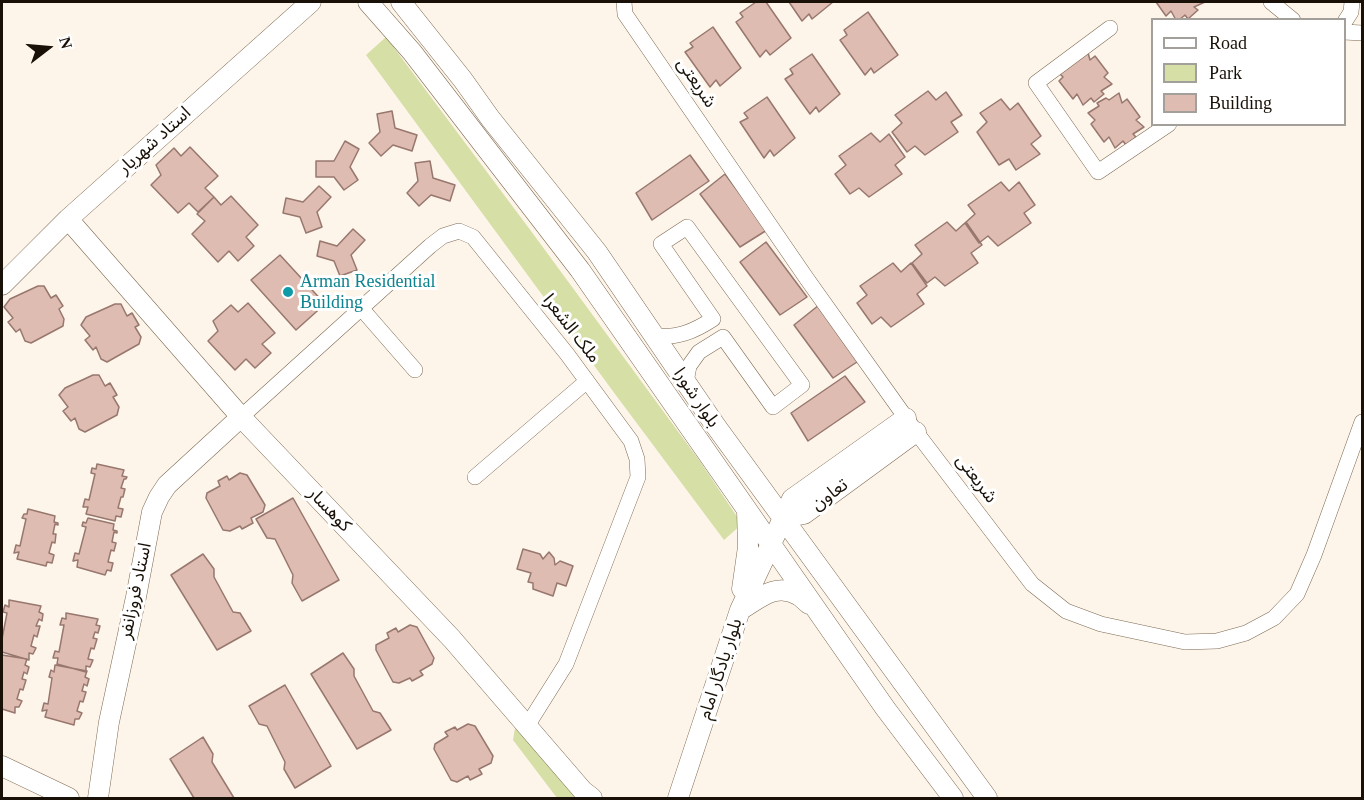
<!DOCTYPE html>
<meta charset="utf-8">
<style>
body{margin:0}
#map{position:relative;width:1364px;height:800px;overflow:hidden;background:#fef5ea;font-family:"Times New Roman",serif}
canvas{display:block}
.frame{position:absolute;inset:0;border:3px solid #191108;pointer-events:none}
.legend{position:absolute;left:1151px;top:18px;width:195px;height:108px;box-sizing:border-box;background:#fff;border:2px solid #a3a09c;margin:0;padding:8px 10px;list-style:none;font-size:18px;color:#191108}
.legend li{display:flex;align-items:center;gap:12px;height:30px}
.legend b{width:30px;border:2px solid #a3a09c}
.north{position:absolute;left:18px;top:18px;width:60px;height:60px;-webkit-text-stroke:4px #fff;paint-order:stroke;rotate:74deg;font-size:16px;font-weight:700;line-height:24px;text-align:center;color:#191108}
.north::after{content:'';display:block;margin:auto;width:21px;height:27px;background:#191108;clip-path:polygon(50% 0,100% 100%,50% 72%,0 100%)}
</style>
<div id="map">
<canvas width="1364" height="800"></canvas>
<div class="frame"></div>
<ul class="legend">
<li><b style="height:8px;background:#fff"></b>Road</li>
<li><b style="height:16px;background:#d5dfa6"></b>Park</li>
<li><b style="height:16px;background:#dfbcb1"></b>Building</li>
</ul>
<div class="north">N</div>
</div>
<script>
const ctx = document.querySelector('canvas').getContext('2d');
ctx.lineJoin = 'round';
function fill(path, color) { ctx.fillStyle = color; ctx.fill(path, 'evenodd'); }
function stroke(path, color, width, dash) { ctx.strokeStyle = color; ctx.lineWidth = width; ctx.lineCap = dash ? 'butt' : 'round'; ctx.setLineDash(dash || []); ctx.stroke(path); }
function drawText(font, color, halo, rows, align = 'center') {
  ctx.font = font + ' "Times New Roman","Noto Sans Arabic",serif'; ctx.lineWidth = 6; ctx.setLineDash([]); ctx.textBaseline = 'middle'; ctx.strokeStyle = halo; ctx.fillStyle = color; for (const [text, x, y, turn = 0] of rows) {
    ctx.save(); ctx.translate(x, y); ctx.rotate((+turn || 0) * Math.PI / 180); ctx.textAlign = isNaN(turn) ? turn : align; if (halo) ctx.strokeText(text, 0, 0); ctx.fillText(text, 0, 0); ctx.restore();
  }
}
fill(new Path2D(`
 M386,37L531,231L699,460L742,524L724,540L615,394L366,55Z
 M515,728L583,798H557L513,740Z`), '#d5dfa6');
const building = new Path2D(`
 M756,2H766L791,38L770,55L766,50L760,57L736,22L743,17L740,13Z
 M789,2H833L812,19L809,14L802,21Z
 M1156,2H1205L1194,7L1198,10L1188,19L1185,15L1179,20H1176L1171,11L1166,16Z
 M868,12L898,55L874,73L871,68L865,75L840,40L847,35L844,30Z
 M713,27L741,68L720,86L716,80L710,87L685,52L693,47L690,43Z
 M1087,49L1090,60L1095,56L1108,73L1104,77L1112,84L1101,91L1104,94L1094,102L1091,98L1083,105L1077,94L1073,99L1059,81L1063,77L1056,70Z
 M812,54L840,94L819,112L816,107L810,114L785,79L793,74L790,69Z
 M928,91L936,100L946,92L962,115L951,122L958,132L925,155L915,146L907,152L892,132L902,123L895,115Z
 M1119,93L1122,103L1127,99L1140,117L1136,120L1144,127L1133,134L1136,137L1126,145L1123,141L1115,148L1109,137L1104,142L1091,124L1095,120L1088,113L1099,106L1097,103L1106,98L1109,100Z
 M767,97L795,138L774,156L770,150L764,158L740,122L748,118L744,113Z
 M1001,99L1010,110L1018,103L1041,136L1031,144L1040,154L1016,170L1009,159L999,165L977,132L987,122L980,113Z
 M392,111L395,128L417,135L412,151L393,145L381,156L369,143L380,132L377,114Z
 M871,133L880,142L889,134L905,157L895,165L902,174L869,197L859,188L850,194L835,174L846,165L839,156Z
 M345,141L359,149L350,167L358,180L344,190L334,177H316V161H334Z
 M190,147L218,176L205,188L214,197L198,212L189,203L178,213L151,185L161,175L156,165L174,148L181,156Z
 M690,155L709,181L652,220L636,193Z
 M430,161L433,178L455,185L450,201L431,195L419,206L407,193L418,181L415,163Z
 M725,174L767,230L740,247L700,194Z
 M1001,182L1009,191L1019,182L1035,205L1024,213L1031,223L998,246L988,236L979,243L965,223L975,214L968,205Z
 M319,186L331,197L317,212L322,227L306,233L300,217L283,213L286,198L303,202Z
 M231,196L258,225L246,237L254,246L238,261L229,251L218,262L192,234L205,221L197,214L214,197L221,205Z
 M947,222L956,231L966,222L982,245L971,253L978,263L945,286L935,277L927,283L912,263L922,254L915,245Z
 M353,229L365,240L351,255L357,270L340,276L334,261L317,256L320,241L337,246Z
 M766,242L807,297L780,315L740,262Z
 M280,255L325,304L296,330L251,280Z
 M893,263L901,272L911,263L927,286L917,294L924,304L891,327L881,317L872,324L857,303L867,295L860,286Z
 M38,286H44L51,298L56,295L63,306L59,309L64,319L63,326L31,343L25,341L20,329L16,332L8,322L13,318L4,307L10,299Z
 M248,303L275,333L262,344L271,353L255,368L246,359L235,370L208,341L218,331L213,321L231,305L238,312Z
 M115,304H121L127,316L132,313L139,325L135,327L141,337L139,344L107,362L101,359L96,347L93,350L85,340L90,336L81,325L86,317Z
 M819,305L860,360L833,378L794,325Z
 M93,375H99L105,386L110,383L117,395L113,397L119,407L117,415L85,432L79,429L75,418L71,421L63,411L68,407L59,395L65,388Z
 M845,376L865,402L808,441L791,413Z
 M97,464L124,470L122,476L127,477L126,479H124L121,488L125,489L123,497H121L118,508L123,509L121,517L116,516L115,521L86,514L88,507H83L85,499L89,500L95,474L91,473L92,468L96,469Z
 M240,473L247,475L265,505L263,512L251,518L253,523L242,529L240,526L230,531L223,530L206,498L207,493L220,486L218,481L227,476L229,480Z
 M293,498L339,580L302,601L292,583L293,575L275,539L267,538L256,519Z
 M28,509L55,516L54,522L58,523V525L55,524L53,534H56L55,543L52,542L49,553L54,555L52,563L47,562L46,566L17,559L19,552L14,553L16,545L20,546L26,519L22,518L24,514H27Z
 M88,518L114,524L113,530L117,531V533L114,532L112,542L116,543L114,551L111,550L108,562L113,563L111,571L107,570L105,575L77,567L78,560L73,561L75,553L79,554L86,527L82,526L83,522L86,523Z
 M523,549L540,554L543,559L549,552L554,558L555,565L560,561L573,566L566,586L557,583L553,596L533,589V583L528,582L531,573L517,569Z
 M203,554L214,569V577L233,612L240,613L251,631L217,650L171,575Z
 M9,600L41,606L39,612L43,614L42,621L39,619L36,626H40L37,637L34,635L31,646L36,648L33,654L29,653V660L2,652V639L7,613L3,612L5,605L9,607Z
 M66,613L98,619L96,625L100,626L98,633L95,632L93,638L97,639L94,649L91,648L88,659L93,660L90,667L86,666V672L57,664L58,658H53L55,651L59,652L64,625H60L62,618L66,619Z
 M410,625L417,627L434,658L432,664L420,671L423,675L412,681L410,678L399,683L393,682L376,650V645L389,638L387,633L396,628L398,632Z
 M343,653L354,669V676L373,711L380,713L391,730L357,749L311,674Z
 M2,655L27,659L25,665L29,667L27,674L24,672L22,679L26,680L23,690L20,689L17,699L22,701L19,707H15V713L2,709Z
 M55,665L87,671L85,677L89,679L87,686L84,684L82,691L86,692L83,702L80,701L77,711L82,713L79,719H75L74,725L45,717L47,710L42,711L44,703L48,704L52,678L49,677L51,670L54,672Z
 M285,685L331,766L295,788L284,769L285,762L267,726L259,724L249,706Z
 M468,724L475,726L493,756L491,763L479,769L482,774L470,780L468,776L457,782L451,780L434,749L435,744L448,736L445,732L455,727L457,730Z
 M203,737L213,754L212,762L234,798H194L170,759Z`);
fill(building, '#dfbcb1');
stroke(building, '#97776e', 1.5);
const street = new Path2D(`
 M624,2L625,14L807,279L916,432L1032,584L1066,611L1101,624L1185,642L1217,641L1246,633L1274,618L1297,594L1314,555L1362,422
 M1271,2L1293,20
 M1344,23L1351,12L1352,2
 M1110,28L1036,83L1098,172L1169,124
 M1344,32L1362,33
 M361,308L415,370
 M654,336C678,338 693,332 713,319L661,244L687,227L802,385L773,407L723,337L699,352L689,366L686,382
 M241,417L430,246L443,236L459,231L473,237L567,354L631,441L637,459L638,477L566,664L527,726
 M475,477L587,381`);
const secondary = new Path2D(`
 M368,2L412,52L580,270L885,708L953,798
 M401,2L463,80L490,118L597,252L715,425L987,798
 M68,219L241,417L452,639L583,791L592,798
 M2,285L68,219L311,2
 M783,518L804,514L916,432
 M742,589L748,547L747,510
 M740,610C759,599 775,582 798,595C802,597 805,601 809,604
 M2,766L69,798
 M98,798L109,722L136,597L152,512L159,497L167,485L241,417
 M678,798L740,610L792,499L906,418`);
stroke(street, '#7d6a52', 16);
stroke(secondary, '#7d6a52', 21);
stroke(street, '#fff', 15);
stroke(secondary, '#fff', 20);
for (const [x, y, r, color] of [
 [288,292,6,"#0f9aa8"]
]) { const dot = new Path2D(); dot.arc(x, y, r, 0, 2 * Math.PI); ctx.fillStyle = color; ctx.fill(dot); stroke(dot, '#fff', 2); }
drawText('18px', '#191108', '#fff', [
 ["شریعتی",696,83,56],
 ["استاد شهریار",155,141,-42],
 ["ملک الشعرا",571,329,52],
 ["بلوار شورا",696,398,56],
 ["شریعتی",976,479,53],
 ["تعاون",830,495,-36],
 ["کوهسار",329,510,46],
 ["استاد فروزانفر",136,591,-78],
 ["بلوار یادگار امام",721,669,-72]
]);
drawText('18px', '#0d838f', '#fff', [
 ["Arman Residential",300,282],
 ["Building",300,303]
], 'left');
</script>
